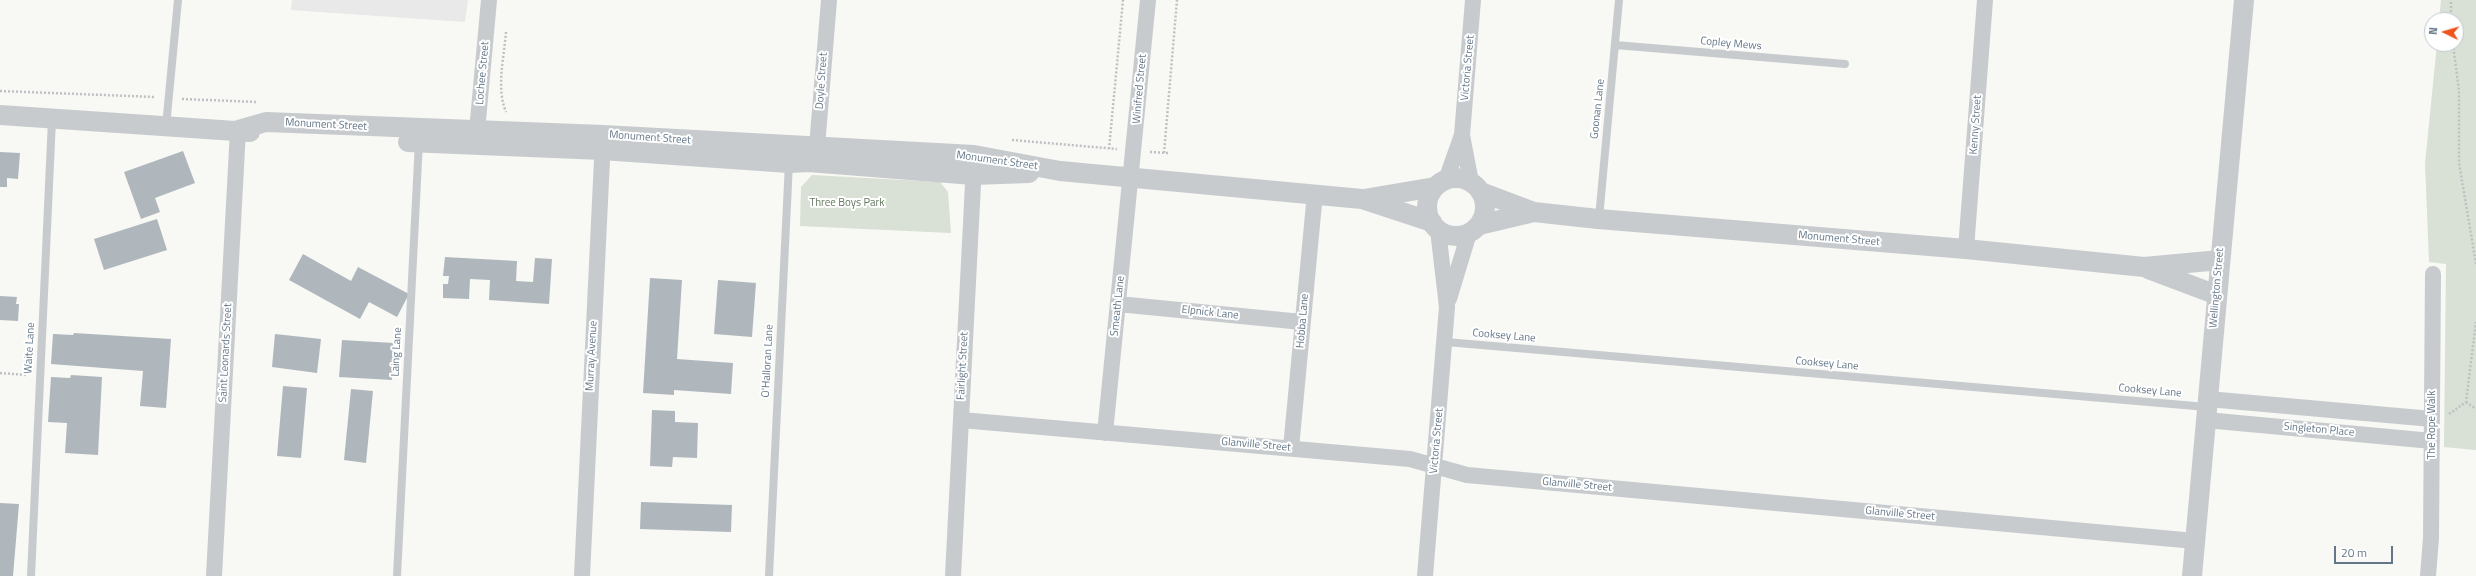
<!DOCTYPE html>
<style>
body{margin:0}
#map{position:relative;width:2476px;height:576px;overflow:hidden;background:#f8f8f4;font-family:"Titillium Web",sans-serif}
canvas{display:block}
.north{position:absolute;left:2424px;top:12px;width:40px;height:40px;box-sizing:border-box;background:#fff;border:1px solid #c1c9cf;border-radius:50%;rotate:275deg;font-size:11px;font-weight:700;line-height:16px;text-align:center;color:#647788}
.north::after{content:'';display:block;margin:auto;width:14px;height:18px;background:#ef541d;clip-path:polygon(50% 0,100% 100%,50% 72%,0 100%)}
.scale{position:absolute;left:2334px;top:546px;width:59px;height:18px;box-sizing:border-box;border:2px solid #647788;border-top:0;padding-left:5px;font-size:12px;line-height:14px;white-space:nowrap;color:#647788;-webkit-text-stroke:3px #fff;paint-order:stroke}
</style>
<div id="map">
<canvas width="2476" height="576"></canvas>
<div class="north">N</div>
<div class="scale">20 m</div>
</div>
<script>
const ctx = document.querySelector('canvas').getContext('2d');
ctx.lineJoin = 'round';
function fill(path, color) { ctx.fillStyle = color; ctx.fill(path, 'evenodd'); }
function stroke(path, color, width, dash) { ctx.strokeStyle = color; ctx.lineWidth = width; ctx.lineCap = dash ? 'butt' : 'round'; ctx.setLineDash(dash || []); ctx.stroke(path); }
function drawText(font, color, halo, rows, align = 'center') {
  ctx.font = font + ' "Titillium Web",sans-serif'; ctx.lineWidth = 4; ctx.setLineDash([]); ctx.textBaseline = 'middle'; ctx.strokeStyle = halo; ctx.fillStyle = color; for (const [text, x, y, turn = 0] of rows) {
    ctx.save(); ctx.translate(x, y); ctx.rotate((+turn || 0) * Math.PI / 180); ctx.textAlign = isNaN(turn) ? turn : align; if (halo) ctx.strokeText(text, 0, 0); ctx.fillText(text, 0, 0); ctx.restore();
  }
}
fill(new Path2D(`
 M292,0H468L465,22L291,10Z`), '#e8e9e8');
fill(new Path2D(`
 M2441,0H2476V450L2444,447L2446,264L2429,262L2425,164L2437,44H2456V20H2439Z
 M812,175L940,182L948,192L951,233L800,226L801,187Z`), '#d9e0d5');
fill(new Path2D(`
 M183,151L195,183L155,198L160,212L141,219L124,172Z
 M0,152L20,153L18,179L7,178V187H0Z
 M157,219L167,250L104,270L94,239Z
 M303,254L351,281L358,267L409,294L397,317L369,302L360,319L289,280Z
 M445,257L517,261L516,281L533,282L535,258L552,259L549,304L489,300L490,280L470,279L469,299L443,298V284H448L449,276H443Z
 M650,278L682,280L677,359L733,363L731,394L674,390V395L643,393Z
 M718,280L756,283L752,337L714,334Z
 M0,296L17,297L16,304H19L18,321L0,320Z
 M74,333L171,339L166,408L140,406L143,371L51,364L53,334L73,335Z
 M275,334L321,339L317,373L272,367Z
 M342,340L394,343L392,380L339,377Z
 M71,375L102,377L98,455L65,453L67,423L48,422L51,377L70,378Z
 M283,386L307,388L301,458L277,456Z
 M351,389L373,391L366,463L344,460Z
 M652,410L675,411V422L698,423L697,458L673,457L672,467L650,466Z
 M641,502L732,505L731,532L640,529Z
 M0,503L19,504L13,576H0Z`), '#afb7bd');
stroke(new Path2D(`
 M2451,20V0
 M506,32C504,58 496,88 506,112
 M2453,44L2459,91V163L2476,264
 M0,91L155,97
 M182,99L257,102
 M1012,140L1117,149
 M1109,149L1123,0
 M1150,152L1168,153
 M1164,153L1177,0
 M0,373L27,375
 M2466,402L2476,409
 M2449,414L2466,402L2476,322`), '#bec1c3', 2.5, [2, 2]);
stroke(new Path2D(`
 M1615,45L1845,64
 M166,126L178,0
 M1599,218L1619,0
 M1446,342L2207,407
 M31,576L52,120
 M397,576L419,141
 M769,576L789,163`), '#c7cbce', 8);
stroke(new Path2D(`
 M1462,135L1471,182
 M476,142L489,0
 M816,159L829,0
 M1446,180L1462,135L1473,0
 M1966,249L1985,0
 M1449,299L1469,233
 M1118,304L1302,322
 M2208,399L2432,419
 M961,420L1410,459L1467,475L2195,541
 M2206,420L2432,441
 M1105,433L1148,0
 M1291,448L1315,193
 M214,576L238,130
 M582,576L603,139
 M953,576L974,164
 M1425,576L1447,307L1438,230
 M2428,576L2431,538L2433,274`), '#c7cbce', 16);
stroke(new Path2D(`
 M0,115L250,132
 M238,130L266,122L603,135L974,155L1060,171L1362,199L1432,222
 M408,142L602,150L789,163L809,162L973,175L1029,173
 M1427 207a29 29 0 1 1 58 0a29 29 0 1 1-58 0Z
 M1481,192L1534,212L1598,219L1966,249L2144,267L2220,260
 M1364,199L1435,187
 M1479,225L1534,212
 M2148,269L2217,295
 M2192,576L2244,0`), '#c7cbce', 20);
drawText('11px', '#647788', '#fff', [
 ["Copley Mews",1731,44,5],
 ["Victoria Street",1468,68,-85],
 ["Lochee Street",483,73,-85],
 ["Doyle Street",822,81,-86],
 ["Winifred Street",1140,89,-85],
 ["Goonan Lane",1598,109,-84],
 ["Monument Street",326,125,3],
 ["Kenny Street",1976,125,-86],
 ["Monument Street",650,138,4],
 ["Monument Street",997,161,8],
 ["Monument Street",1839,239,5],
 ["Wellington Street",2217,288,-85],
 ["Smeath Lane",1118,306,-84],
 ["Elpnick Lane",1210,313,6],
 ["Hobba Lane",1303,321,-85],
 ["Cooksey Lane",1504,336,5],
 ["Waite Lane",30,348,-87],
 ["Laing Lane",397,352,-87],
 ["Saint Leonards Street",226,353,-87],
 ["Murray Avenue",592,356,-87],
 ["O'Halloran Lane",768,361,-87],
 ["Cooksey Lane",1827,364,5],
 ["Fairlight Street",963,366,-87],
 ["Cooksey Lane",2150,391,5],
 ["The Rope Walk",2432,425,-90],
 ["Singleton Place",2319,430,5],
 ["Victoria Street",1437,441,-85],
 ["Glanville Street",1256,445,5],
 ["Glanville Street",1577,485,5],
 ["Glanville Street",1900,514,5]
]);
drawText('11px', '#647960', '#fff', [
 ["Three Boys Park",847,203]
]);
</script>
